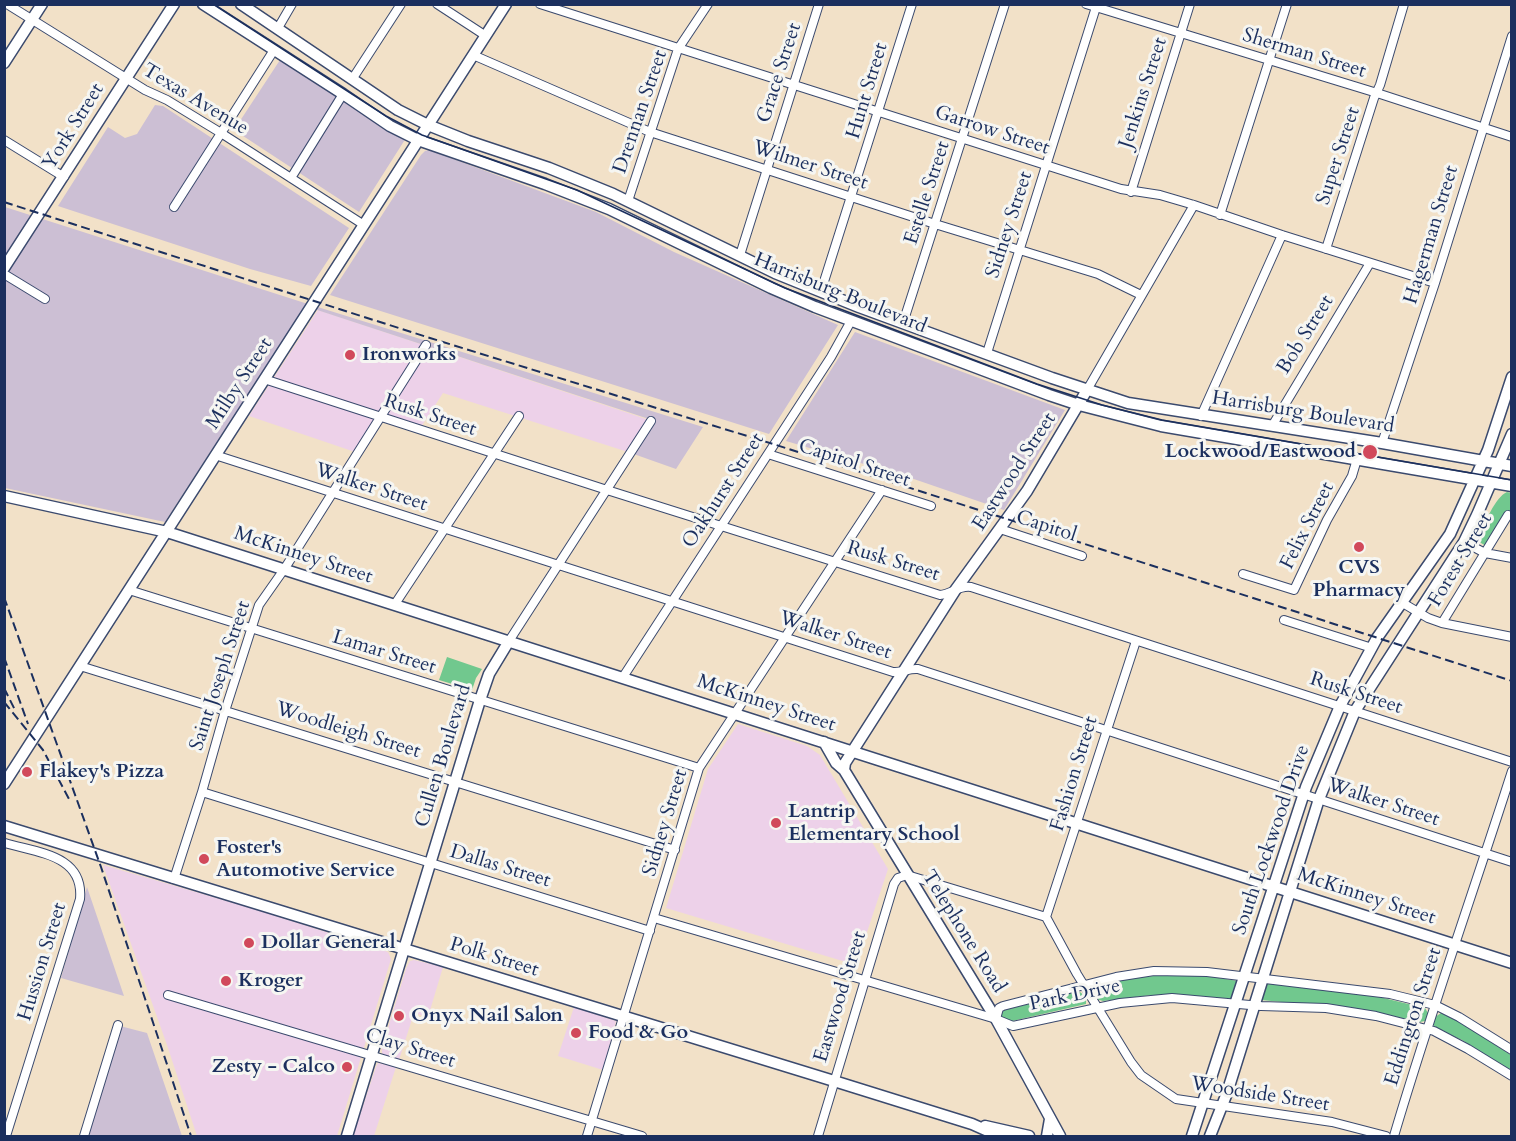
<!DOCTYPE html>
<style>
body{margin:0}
#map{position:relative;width:1516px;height:1141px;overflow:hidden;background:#f2e1c8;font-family:Cardo,serif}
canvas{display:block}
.frame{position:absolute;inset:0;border:6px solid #1b2f5e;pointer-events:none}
</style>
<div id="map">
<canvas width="1516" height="1141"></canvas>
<div class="frame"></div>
</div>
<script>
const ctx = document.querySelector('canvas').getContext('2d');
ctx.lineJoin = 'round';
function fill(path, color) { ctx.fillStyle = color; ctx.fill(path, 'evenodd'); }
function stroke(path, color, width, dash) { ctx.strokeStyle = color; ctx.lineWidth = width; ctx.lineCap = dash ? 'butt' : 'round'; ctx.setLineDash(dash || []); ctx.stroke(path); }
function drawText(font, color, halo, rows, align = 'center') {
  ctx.font = font + ' Cardo,serif'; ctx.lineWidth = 6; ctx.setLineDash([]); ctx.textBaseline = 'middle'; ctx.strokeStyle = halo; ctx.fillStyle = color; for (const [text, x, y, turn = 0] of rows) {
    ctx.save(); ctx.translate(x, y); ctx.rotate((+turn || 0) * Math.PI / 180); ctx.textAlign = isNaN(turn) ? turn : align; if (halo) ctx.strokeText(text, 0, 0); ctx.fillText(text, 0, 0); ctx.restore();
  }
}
fill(new Path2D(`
 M318,310L649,420L628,452L443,393L421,427L379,413L355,452L249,416Z
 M738,724L807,746L820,755L888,869L856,965L666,908L708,769Z
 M103,865L261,911L388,952L391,959L337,1136H197L167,1045Z
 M414,960L443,967L428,1017L414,1013L399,1060L385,1057L382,1053V1048L406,969L410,961Z
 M574,1007L616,1021L603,1070L558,1056Z
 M378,1063L396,1067L374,1136H353L376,1067Z`), '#edd1e9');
fill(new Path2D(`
 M280,60L406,138L359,212L234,130Z
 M155,105L163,106L349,228L311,286L250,269L58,206L108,127L125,138L137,134Z
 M429,150L596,212L674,252L838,325L769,434L330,295L421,155L425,151Z
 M5,207L308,304L703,427L676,469L628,452L649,419L305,306L165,522L5,488Z
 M855,332L1065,410L1004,510L908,477L786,441Z
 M87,887L124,996L61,978Z
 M120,1026L147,1033L182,1136H87Z`), '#ccbfd4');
fill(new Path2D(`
 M1507,492L1511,493V513H1509L1486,546L1476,540L1478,536C1485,524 1495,497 1507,492Z
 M447,657L482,669L476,678L472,690L439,680Z
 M1164,975H1200L1238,981L1232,999L1152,995L1103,1001L1096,999L1092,988L1095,986L1122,979Z
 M1268,983L1371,995L1425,1008L1428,1013L1425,1021L1420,1022L1365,1010L1261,1000L1266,984Z
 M1076,992H1080L1086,997V1004L1008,1022L998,1015L1001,1011Z
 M1441,1013L1460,1022L1511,1055V1071L1462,1040L1435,1028L1433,1024L1435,1017Z`), '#71c88e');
const street = new Path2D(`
 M7,4L145,90L167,100L221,133L364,225
 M437,4L486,36
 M540,4L1121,189L1160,195L1194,205L1282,235L1435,283
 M1086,4L1377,93L1512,137
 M278,28L292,4
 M473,55L650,132L935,224L1098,274L1141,295
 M353,78L401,4
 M4,140L64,177
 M291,178L343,94
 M1131,192L1190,4
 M628,201L678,49L708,4
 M174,207L274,50
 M1220,215L1287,4
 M1326,249L1374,98L1380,85L1404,4
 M740,255L819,4
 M4,274L45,299
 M821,291L912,4
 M903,323L1005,4
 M987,353L1097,4
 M264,379L607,490L940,595C952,594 959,585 971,587L1512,762
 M1087,390L1194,205
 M1201,416L1282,235
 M1272,426L1370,263
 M1382,443L1435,283L1512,36
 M768,454L931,506
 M215,455L893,672C902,673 909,668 918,669L1512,862
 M1000,529L1082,556
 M1464,542L1485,553L1512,558
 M1243,574L1294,590L1327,520L1352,476L1357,459
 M129,590L699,768
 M1401,602L1428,618L1442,623L1512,637
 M395,604L519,416
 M1284,620L1372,648
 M1442,623L1508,515
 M509,641L651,421
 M80,666L675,850
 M623,677L831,357L851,321
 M202,792L650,931
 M5,843C38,853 84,855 80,899L6,1136
 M174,879L202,792L225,711L259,605L285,568L426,345
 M1046,917L1136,641
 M654,918L996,1019L1013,1026L1120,1003L1172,998L1261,1006L1326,1008L1376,1016L1434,1031L1468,1049L1512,1076
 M168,995L642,1136
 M996,1019L999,1008L1003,1006L1116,977L1154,971L1207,972L1390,994L1435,1005L1459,1017L1512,1050
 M84,1136L118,1025
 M587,1136L699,768L882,490
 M818,1136L894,884L898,878L907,875L1046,917L1077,974L1131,1062L1141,1075L1176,1099L1332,1122L1386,1136
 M1394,1136C1430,1014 1473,893 1512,771`);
const secondary = new Path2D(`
 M203,4L343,94L390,126L418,140L545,184L609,209L771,288L815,307L1049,395L1079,405L1161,426L1512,486
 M241,4L398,110L428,125L468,141L549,168L613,194L775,273L859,307L1052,378L1128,403L1382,443L1512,466
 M4,63L42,4
 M4,268L174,4
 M4,496L167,532L1512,963
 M824,742L836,763L844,770L996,1019L1060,1136
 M844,770L845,763L956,589L1027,491L1087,390
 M4,784L506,4
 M4,826L834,1081L972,1124L999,1136
 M985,1126L1029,1136
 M347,1136L480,700L489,674L509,641
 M1047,1136L1050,1119
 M1192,1136L1306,787L1340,706L1377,638L1450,534L1488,450L1512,377
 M1210,1136L1227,1093L1319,799L1355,711L1464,542L1477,515L1512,434`);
stroke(street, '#3b4a6e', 10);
stroke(secondary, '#3b4a6e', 13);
stroke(street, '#fff', 8);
stroke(secondary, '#fff', 10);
stroke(new Path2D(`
 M213,4L386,116L422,135L577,190L785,288L1037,384L1102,405L1162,420L1512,480`), '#1b2f5e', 1.5);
stroke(new Path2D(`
 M4,202L430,338L773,444L1512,681
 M4,597L101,867L191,1136
 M4,657L28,724
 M4,688L15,710
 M4,702L43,750L69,799`), '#1b2f5e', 2, [9, 4.5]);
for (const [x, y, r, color] of [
 [350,355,6,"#d1495b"],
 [1370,452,8,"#d1495b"],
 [1359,547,6,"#d1495b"],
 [27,772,6,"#d1495b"],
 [776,823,6,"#d1495b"],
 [204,859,6,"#d1495b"],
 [249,943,6,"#d1495b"],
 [226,981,6,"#d1495b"],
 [399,1016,6,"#d1495b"],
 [576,1033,6,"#d1495b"],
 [347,1067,6,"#d1495b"]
]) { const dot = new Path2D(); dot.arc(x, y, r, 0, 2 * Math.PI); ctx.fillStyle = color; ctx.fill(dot); stroke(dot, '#f6f6f2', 2); }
drawText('20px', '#1b2f5e', '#f6f6f2', [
 ["Sherman Street",1304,54,17],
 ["Grace Street",780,73,-72],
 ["Hunt Street",868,91,-73],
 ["Jenkins Street",1144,93,-72],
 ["Texas Avenue",195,100,31],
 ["Drennan Street",641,112,-71],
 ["York Street",74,127,-58],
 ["Garrow Street",992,131,18],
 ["Super Street",1339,156,-72],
 ["Wilmer Street",810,166,18],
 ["Estelle Street",928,193,-72],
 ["Sidney Street",1010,225,-72],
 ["Hagerman Street",1432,235,-73],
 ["Harrisburg Boulevard",840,294,22],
 ["Bob Street",1306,335,-58],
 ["Milby Street",240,384,-57],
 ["Harrisburg Boulevard",1303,413,9],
 ["Rusk Street",430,416,18],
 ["Capitol Street",854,464,18],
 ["Eastwood Street",1015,472,-57],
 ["Walker Street",371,488,18],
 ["Oakhurst Street",724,491,-57],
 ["Felix Street",1308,526,-63],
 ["Capitol",1046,527,18],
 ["McKinney Street",303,556,18],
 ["Forest Street",1461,560,-59],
 ["Rusk Street",893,562,17],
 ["Walker Street",835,636,18],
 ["Lamar Street",384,653,17],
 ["Saint Joseph Street",221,676,-72],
 ["Rusk Street",1356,694,18],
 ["McKinney Street",766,704,18],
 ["Woodleigh Street",348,731,17],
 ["Cullen Boulevard",444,756,-73],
 ["Fashion Street",1075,774,-73],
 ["Walker Street",1383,803,18],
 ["Sidney Street",666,823,-73],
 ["South Lockwood Drive",1272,840,-71],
 ["Dallas Street",500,867,17],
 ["McKinney Street",1366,897,18],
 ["Telephone Road",963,932,58],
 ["Polk Street",494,958,17],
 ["Hussion Street",43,962,-73],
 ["Park Drive",1075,996,-12],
 ["Eastwood Street",841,997,-73],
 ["Eddington Street",1414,1017,-72],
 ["Clay Street",410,1049,17],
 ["Woodside Street",1260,1095,9]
]);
drawText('bold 20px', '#1b2f5e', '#f6f6f2', [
 ["Ironworks",362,355],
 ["Lockwood/Eastwood",1356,452,"right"],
 ["CVS",1359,568,"center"],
 ["Pharmacy",1359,591,"center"],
 ["Flakey's Pizza",39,772],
 ["Lantrip",788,812],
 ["Elementary School",788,835],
 ["Foster's",216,848],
 ["Automotive Service",216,871],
 ["Dollar General",261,943],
 ["Kroger",238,981],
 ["Onyx Nail Salon",411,1016],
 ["Food & Go",588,1033],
 ["Zesty - Calco",335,1067,"right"]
], 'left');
</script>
